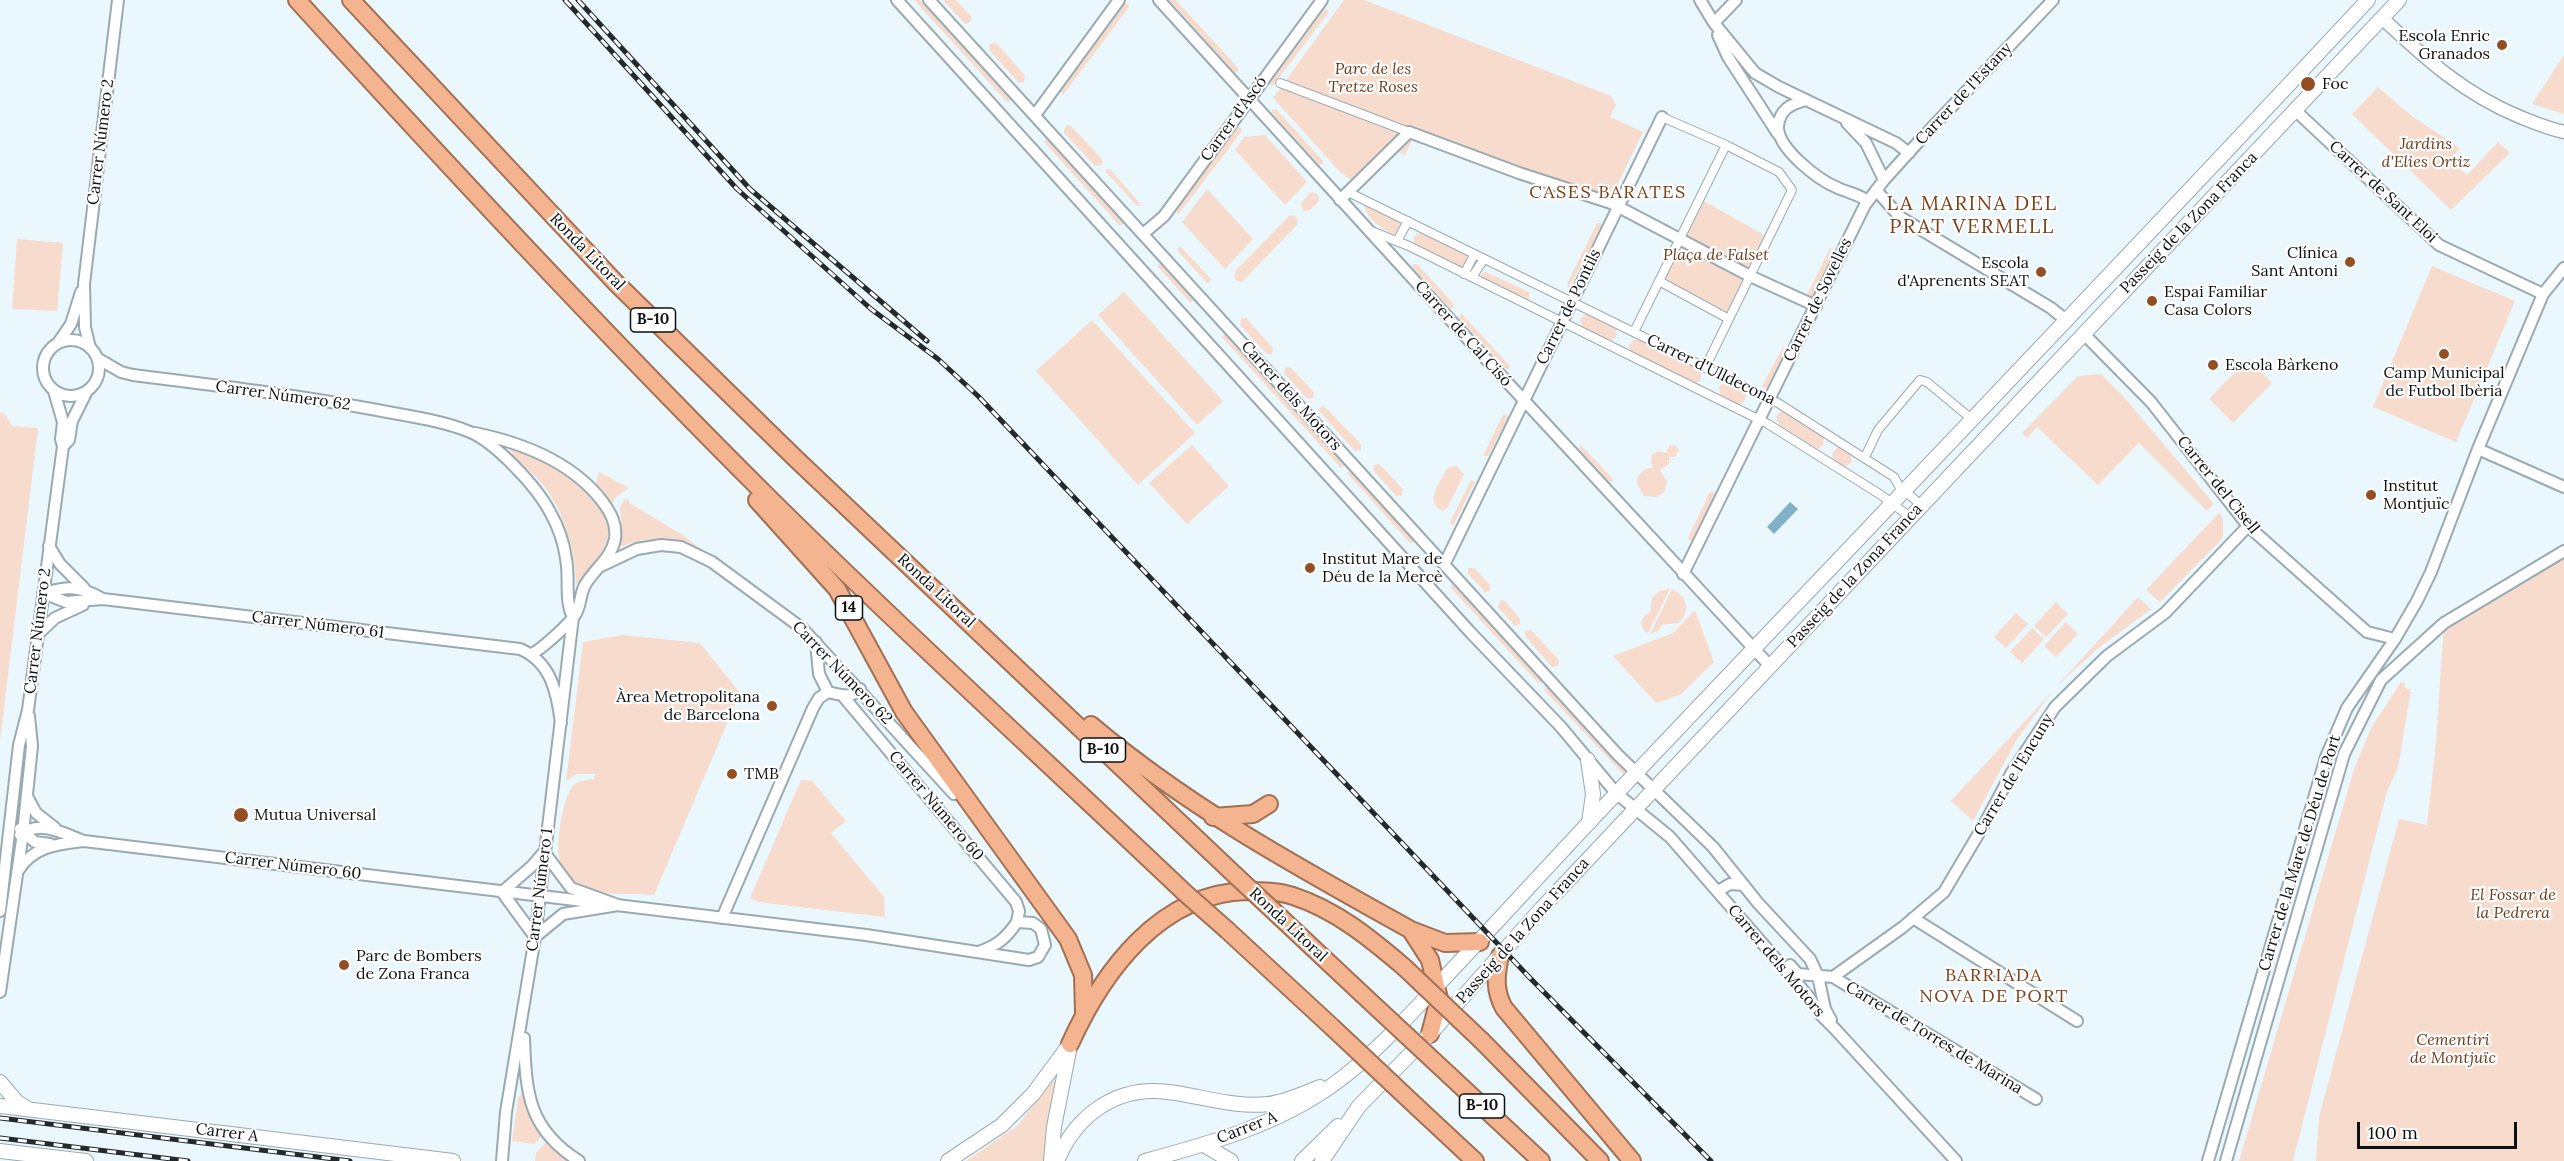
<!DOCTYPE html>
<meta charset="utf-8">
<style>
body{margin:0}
#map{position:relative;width:2564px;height:1161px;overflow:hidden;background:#eaf7fd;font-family:Lora,serif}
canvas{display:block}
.scale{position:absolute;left:2357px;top:1122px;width:160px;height:27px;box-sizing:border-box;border:3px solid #0c1214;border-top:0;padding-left:8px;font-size:18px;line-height:21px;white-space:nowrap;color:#0c1214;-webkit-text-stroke:4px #fff;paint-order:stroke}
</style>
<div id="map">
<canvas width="2564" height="1161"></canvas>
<div class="scale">100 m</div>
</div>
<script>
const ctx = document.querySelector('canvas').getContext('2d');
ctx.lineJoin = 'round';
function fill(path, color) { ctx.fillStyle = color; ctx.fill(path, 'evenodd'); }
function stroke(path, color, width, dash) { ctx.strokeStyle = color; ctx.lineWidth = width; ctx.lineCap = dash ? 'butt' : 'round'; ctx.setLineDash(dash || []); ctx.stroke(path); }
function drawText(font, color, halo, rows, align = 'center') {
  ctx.font = font + ' Lora,serif'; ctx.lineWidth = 4.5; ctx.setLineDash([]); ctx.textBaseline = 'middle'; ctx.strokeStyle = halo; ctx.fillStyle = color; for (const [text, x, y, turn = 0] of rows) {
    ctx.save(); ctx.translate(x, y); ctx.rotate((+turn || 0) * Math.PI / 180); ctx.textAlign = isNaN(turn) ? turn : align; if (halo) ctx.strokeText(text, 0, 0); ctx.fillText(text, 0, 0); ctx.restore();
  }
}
fill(new Path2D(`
 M914,0H920L1011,100L1008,103Z
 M943,0H956L971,16V21L966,24L964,23Z
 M1169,0H1176L1238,68V72L1235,73Z
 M1344,0H1364L1611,96L1616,105L1610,117L1643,132L1606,208L1413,138L1405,155L1392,150L1351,180L1340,172L1273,98Z
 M1125,3L1128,4L1129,7L1063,95L1061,91Z
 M1325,8L1329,12L1272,87L1270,83Z
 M996,43L1025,75L1024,82L1019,83L989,50L990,44Z
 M2564,55V114L2532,104Z
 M2378,87L2413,117L2460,148L2451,159L2467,175L2498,142L2510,153L2451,210L2352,114Z
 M1276,109L1323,161V164L1319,165L1272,113V110Z
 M1067,125L1071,126L1102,159V165L1095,166L1064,133V130Z
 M1237,127L1241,128L1242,131L1178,215L1176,211Z
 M1265,135L1307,182L1285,205L1235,150L1244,137Z
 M1047,139L1124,223L1120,226L1044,142Z
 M1106,169H1110L1142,206H1137L1106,172Z
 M1207,189L1253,239L1225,269L1182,222Z
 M1311,192L1318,194L1319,201L1310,210L1303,211L1301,203Z
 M1700,199L1768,237L1731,314L1661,277Z
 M1364,204L1400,223L1398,232L1394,234C1383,231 1364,216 1364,204Z
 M1293,215L1297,218L1298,224L1242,282L1237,281L1234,277L1236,270L1289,216Z
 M1597,223H1601L1602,226L1569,288L1567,284Z
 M1422,232L1466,254L1468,261L1463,267H1458L1417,246L1414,242V236Z
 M17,239L63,243L57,311L12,309Z
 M1180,246L1211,279L1209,283H1207L1177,250Z
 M1830,248L1835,250L1812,298H1808L1807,295Z
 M1161,263L1194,300L1191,303L1157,266Z
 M1413,264H1417L1454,304L1453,308H1450L1413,268Z
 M2432,266L2515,301L2456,442L2373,407Z
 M1486,272L1529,292V299L1525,300L1483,279L1481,273Z
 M1124,292L1223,401L1197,425L1098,315Z
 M1461,313L1510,366L1509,369H1506L1459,318Z
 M1587,313L1617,328L1616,338C1606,344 1593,334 1583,329L1580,319Z
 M1246,318L1273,348L1272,354H1267L1240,325L1241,319Z
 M1092,320L1195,433L1138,485L1036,371Z
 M1225,334L1345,464L1341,468L1222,337Z
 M1633,340H1642L1698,367L1702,371L1700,381L1696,383L1630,351L1629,345Z
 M1783,347L1785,351L1767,388H1764L1762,386Z
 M2248,359L2272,383L2233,423L2209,399Z
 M1290,367L1314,392L1313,398L1307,399L1284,373L1285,368Z
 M2101,374L2124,397L2214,504L2207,511L2139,443L2098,485L2037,427L2027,438L2022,433L2078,376Z
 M1727,382L1747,395L1743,403L1738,404L1720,394L1719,386Z
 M1323,405L1361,444V450L1355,451L1320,412L1319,409Z
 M1786,411L1824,435L1823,446L1816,449L1779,425L1776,417L1780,412Z
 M0,413L5,414L12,426L38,428L0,741Z
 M1503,414L1508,415V418L1488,456L1484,457V454Z
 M1192,445L1229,486L1187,524L1149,483Z
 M1581,445L1613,479V481L1609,482L1579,449Z
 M1670,445L1676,446L1679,450L1675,457H1669V464L1660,470L1667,482L1664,492L1657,497L1644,496L1637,484C1637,474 1643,468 1653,468L1651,462L1652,455L1658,451L1666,453Z
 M1838,447L1850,452L1852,462L1845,467L1833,459L1832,453Z
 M509,448C546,462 576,473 600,507C609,520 614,535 606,550C599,563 586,574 576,585C575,547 563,506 537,478C528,469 512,458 509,448Z
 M1379,464L1403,489L1402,495L1396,496L1373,470L1374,465Z
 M1457,466L1464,474L1448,507L1443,511C1422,504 1442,479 1448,467Z
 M1350,470L1414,541L1411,544L1347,473Z
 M599,472L629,488L616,497L611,505L596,484Z
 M1471,480L1475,482L1453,526L1450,522Z
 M1710,492H1714L1715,495L1693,540L1690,541L1688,538Z
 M629,499V503L681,534L701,549C672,535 646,536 617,549L622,528L620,507L624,500Z
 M2219,513L2223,518V538L2160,602L2146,590Z
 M2564,551V1161H2316L2319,1117L2399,819L2427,825L2436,742L2444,623Z
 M1468,568H1474L1490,585V591L1485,592L1468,574Z
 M1453,584L1543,681L1539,684L1450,587Z
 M1670,589L1648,633C1638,628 1640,616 1650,613L1652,598L1659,591Z
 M1672,589C1688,596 1691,612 1678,623L1662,625L1658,631L1650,634Z
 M2138,597L2151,609L2096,650L2057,686Z
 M1501,600L1505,601L1520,618V624L1515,626L1498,607Z
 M2056,602L2068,614L2046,637L2034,626Z
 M1695,610L1714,662L1680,695L1656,703L1613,656L1673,633Z
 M2016,613L2028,624L2006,648L1994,637Z
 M2066,622L2078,634L2056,657L2044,646Z
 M2032,628L2044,639L2022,663L2010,652Z
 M1531,630L1559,660L1558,666L1552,667L1525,636V631Z
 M623,635L700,643L740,693L654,895C631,893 597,897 577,884C569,879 563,871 560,862C555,846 562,799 573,786C578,780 587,780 594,779L595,774H577L566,781L583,642Z
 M2401,682L2405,683L2404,686L2407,689H2411L2398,768L2387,791L2293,1161H2239L2354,769L2371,728Z
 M1548,687L1626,773L1625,776L1544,690Z
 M2052,692L2017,739L1973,821L1951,801Z
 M801,780L812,781L846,821L831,833L884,897L885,917L758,902L750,898Z
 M1053,1080L1056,1081L1046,1161H966L1017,1126Z
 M521,1094L542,1136L534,1144L512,1141L518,1098Z
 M546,1142L569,1161H535L536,1153Z`), '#f7dcce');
fill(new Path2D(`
 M1790,502L1798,509L1774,534L1767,527Z`), '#81b1c5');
const pedestrian = new Path2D(`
 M1280,83L1409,132
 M1662,117L1726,145L1779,172L1792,190L1705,368
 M1348,192L1778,403L1894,477L1899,486L1921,505
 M1371,231L1409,246L1768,424L1881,495L1910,517
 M1397,241L1408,221
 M1464,274L1474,255
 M1472,277L1484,259
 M1659,281L1729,319
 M1634,332L1726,145
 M1865,457L1878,430L1920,380L1927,382L1968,416`);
const minor = new Path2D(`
 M897,0L1471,633L1561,727L1616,793L1670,837L1809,997L1821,1015L1835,1029L1956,1161
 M929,0L1618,755L1713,847L1758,903L1810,959L1818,976L1825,1009L1831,1020
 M1159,0L1507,382L1770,666
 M1700,0L1714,23L1755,73L1779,87L1896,143L1909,153
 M1714,23L1736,0
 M1718,35L1728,57L1778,134
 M1806,100C1791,104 1780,109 1778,126C1777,148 1818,180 1838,188C1849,193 1858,194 1868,201
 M2296,111L2439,245L2543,294
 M1035,115L1119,0
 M1847,123L1866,143L1884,180
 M1876,190L1900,217L2051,308L2067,321
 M1340,200L1409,132L1519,173L1611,203L1750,276L1816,306
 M1143,234L1164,216L1322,0
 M2084,334L2151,402L2248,526L2367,632L2395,639
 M43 368a28 28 0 1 1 56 0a28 28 0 1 1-56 0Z
 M58,343L71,324L81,292
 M90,348L85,327L84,284L118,0
 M97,358L121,372L133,375C214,385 296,395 377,410C407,416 441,420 470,432C496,443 537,487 550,512C558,526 564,543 566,559C570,578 564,600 573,617
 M475,433C523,443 572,462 602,501C611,513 617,524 615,539C611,559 595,568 585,585C580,593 581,607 575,615C569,624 541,650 531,654
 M63,446L69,440L72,421L86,393
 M2478,449L2564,487
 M49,546L60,564L84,588
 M1445,563L1662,117
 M601,566L637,549L661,545L681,547L712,562L803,629L954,794
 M1683,574L1865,205L1884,180L1922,138L2053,0
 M43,593L66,602L103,599L520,649C551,662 557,692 561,723
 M44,593C69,586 80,586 103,599
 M37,635L55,618L83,605
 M816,642L819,674L828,692
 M842,695L1016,902L1019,911L1017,922
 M28,798L36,813L55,828
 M20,829L35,842L50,844
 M20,835C39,820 61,832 81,840
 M544,852L571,888L618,905L563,914L535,937L502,892L532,866Z
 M18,871C33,846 58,844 84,841L866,935L1029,960L1038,957L1045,945L1041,929L1033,923L1017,922C1007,937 998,945 981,951
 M1718,891L1730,884L1744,885
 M0,911L19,745L28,710L63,446L61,439L63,422L54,391
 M722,918L813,708L819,698L828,692C840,695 851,699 860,689
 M1913,918L2077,1021
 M1790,965L1798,974L1833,977L1903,927L1944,892L1985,823L2012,772L2055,707L2107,656L2165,613L2248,526
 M1833,977L2036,1099
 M0,992L23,833L32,746L29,716
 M524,1038C526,1093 528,1129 579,1161
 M502,1161L506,1112L535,937L573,617
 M2208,1161L2326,757L2347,708L2395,639L2417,601L2431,572L2478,449L2543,294L2564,268
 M2226,1161L2344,754L2381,680L2444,623L2564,551`);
const tertiary = new Path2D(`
 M2382,18C2426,59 2464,94 2520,117C2535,123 2549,129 2564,132`);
const secondary = new Path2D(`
 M1588,760L1593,794L1589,823
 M0,1082L17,1102L27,1108
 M0,1106L453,1161
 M1204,1145L1231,1161
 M0,1151L86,1161
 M948,1161L1002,1125L1033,1094L1070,1044
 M1051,1161L1054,1127L1069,1051
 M1057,1161C1076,1115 1117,1085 1168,1092C1201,1096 1235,1108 1268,1104C1286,1102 1304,1093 1320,1087
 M1145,1161C1211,1143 1277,1125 1334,1084C1368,1060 1404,1021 1433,990C1494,926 1553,860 1614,796C1865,531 2119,267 2368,0
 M1302,1161L1338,1126
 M1322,1161L1359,1106L1430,1034L1541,909L2399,0`);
const trunk = new Path2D(`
 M297,0C450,168 605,335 767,496C903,631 1045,760 1184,892
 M351,0L615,282L795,458L1235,875
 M757,500L837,589L904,712L1068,939L1083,975L1084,1013
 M1091,725C1189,808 1300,868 1411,930L1445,943L1480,942
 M1213,817L1253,814L1269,804
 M1281,918L1362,994
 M1227,930L1332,1027
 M1412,932L1430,960L1439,999L1430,1034
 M1500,956C1496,975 1494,990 1504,1008L1632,1161
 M1482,1041L1600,1161
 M1070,1044C1103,971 1160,893 1247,891C1262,891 1279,891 1293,896C1336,910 1370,938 1404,967
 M1449,1075L1541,1161
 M1417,1107L1475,1161`);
stroke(pedestrian, '#9aaab1', 10);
stroke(minor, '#9aaab1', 14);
stroke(tertiary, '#9aaab1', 15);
stroke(secondary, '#9aaab1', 16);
stroke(trunk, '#a27053', 20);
stroke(pedestrian, '#fff', 8);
stroke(minor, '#fff', 10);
stroke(tertiary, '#fff', 12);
stroke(secondary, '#fff', 14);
stroke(trunk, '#f4b490', 16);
const rail = new Path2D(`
 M565,0L737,189L871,309L938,359L978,396L1531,979L1711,1161
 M578,0L750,189L927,341
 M0,1118L350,1161
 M0,1138L188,1161`);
stroke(rail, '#232a2c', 5);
stroke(rail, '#fff', 3, [9]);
const trunkBridge = new Path2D(`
 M1235,875L1281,918
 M1184,892L1227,930
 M1404,967L1482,1041
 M1362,994L1449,1075
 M1332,1027L1417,1107`);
stroke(trunkBridge, '#a27053', 20, []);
stroke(trunkBridge, '#f4b490', 16);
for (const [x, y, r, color] of [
 [2502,45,6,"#934e24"],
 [2308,84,8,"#934e24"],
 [2350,262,6,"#934e24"],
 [2041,272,6,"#934e24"],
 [2152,301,6,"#934e24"],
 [2444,354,6,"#934e24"],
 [2213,365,6,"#934e24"],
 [2371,495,6,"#934e24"],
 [1310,568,6,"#934e24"],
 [772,706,6,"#934e24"],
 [732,774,6,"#934e24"],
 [241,815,8,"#934e24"],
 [344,965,6,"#934e24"]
]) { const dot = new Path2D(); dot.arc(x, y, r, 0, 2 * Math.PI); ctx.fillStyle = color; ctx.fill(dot); stroke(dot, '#fff', 2); }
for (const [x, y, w] of [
 [653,320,45],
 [849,608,27],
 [1103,750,45],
 [1482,1106,45]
]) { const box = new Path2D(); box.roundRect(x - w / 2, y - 12, w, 24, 4.5); ctx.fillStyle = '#fff'; ctx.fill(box); stroke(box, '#0c1214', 1.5); }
drawText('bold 15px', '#0c1214', null, [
 ["B-10",653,320],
 ["14",849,608],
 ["B-10",1103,750],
 ["B-10",1482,1106]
]);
drawText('16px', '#0c1214', '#fff', [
 ["Escola Enric",2490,36,"right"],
 ["Granados",2490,54,"right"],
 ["Foc",2322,84],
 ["Clínica",2338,253,"right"],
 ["Sant Antoni",2338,271,"right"],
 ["Escola",2029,263,"right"],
 ["d'Aprenents SEAT",2029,281,"right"],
 ["Espai Familiar",2164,292],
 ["Casa Colors",2164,310],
 ["Escola Bàrkeno",2225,365],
 ["Camp Municipal",2444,373,"center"],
 ["de Futbol Ibèria",2444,391,"center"],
 ["Institut",2383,486],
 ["Montjuïc",2383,504],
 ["Institut Mare de",1322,559],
 ["Déu de la Mercè",1322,577],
 ["Àrea Metropolitana",760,697,"right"],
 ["de Barcelona",760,715,"right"],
 ["TMB",744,774],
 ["Mutua Universal",254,815],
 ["Parc de Bombers",356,956],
 ["de Zona Franca",356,974]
], 'left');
drawText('italic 16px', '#6e3917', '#fff', [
 ["Parc de les",1373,69],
 ["Tretze Roses",1373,87],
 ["Jardins",2426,144],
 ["d'Elies Ortiz",2426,162],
 ["Plaça de Falset",1716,255],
 ["El Fossar de",2513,895],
 ["la Pedrera",2513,913],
 ["Cementiri",2453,1040],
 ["de Montjuïc",2453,1058]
]);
drawText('16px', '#0c1214', '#fff', [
 ["Carrer de l'Estany",1964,94,-47],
 ["Carrer d'Ascó",1234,119,-54],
 ["Carrer Número 2",101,142,-83],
 ["Carrer de Sant Eloi",2383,192,43],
 ["Passeig de la Zona Franca",2189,223,-46],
 ["Ronda Litoral",587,252,46],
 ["Carrer de Sovelles",1818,300,-64],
 ["Carrer de Pontils",1569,307,-64],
 ["Carrer de Cal Cisó",1463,334,48],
 ["Carrer d'Ulldecona",1711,370,26],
 ["Carrer Número 62",283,396,8],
 ["Carrer dels Motors",1291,396,48],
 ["Carrer del Cisell",2218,485,51],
 ["Passeig de la Zona Franca",1855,576,-47],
 ["Ronda Litoral",936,591,43],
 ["Carrer Número 61",318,625,7],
 ["Carrer Número 2",38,631,-83],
 ["Carrer Número 62",842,673,46],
 ["Carrer de l'Encuny",2014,775,-59],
 ["Carrer Número 60",936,806,50],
 ["Carrer de la Mare de Déu de Port",2300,853,-73],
 ["Carrer Número 60",293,866,7],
 ["Carrer Número 1",540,890,-83],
 ["Ronda Litoral",1288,925,43],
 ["Passeig de la Zona Franca",1523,931,-48],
 ["Carrer dels Motors",1776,961,50],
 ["Carrer de Torres de Marina",1934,1038,31],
 ["Carrer A",1247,1128,-21],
 ["Carrer A",227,1133,7]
]);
ctx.letterSpacing = '1.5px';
drawText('18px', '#7d3f17', '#fff', [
 ["CASES BARATES",1608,193],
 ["BARRIADA",1994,976],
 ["NOVA DE PORT",1994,997]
]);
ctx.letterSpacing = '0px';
ctx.letterSpacing = '1.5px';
drawText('20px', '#7d3f17', '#fff', [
 ["LA MARINA DEL",1972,204],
 ["PRAT VERMELL",1972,227]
]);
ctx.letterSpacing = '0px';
</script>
